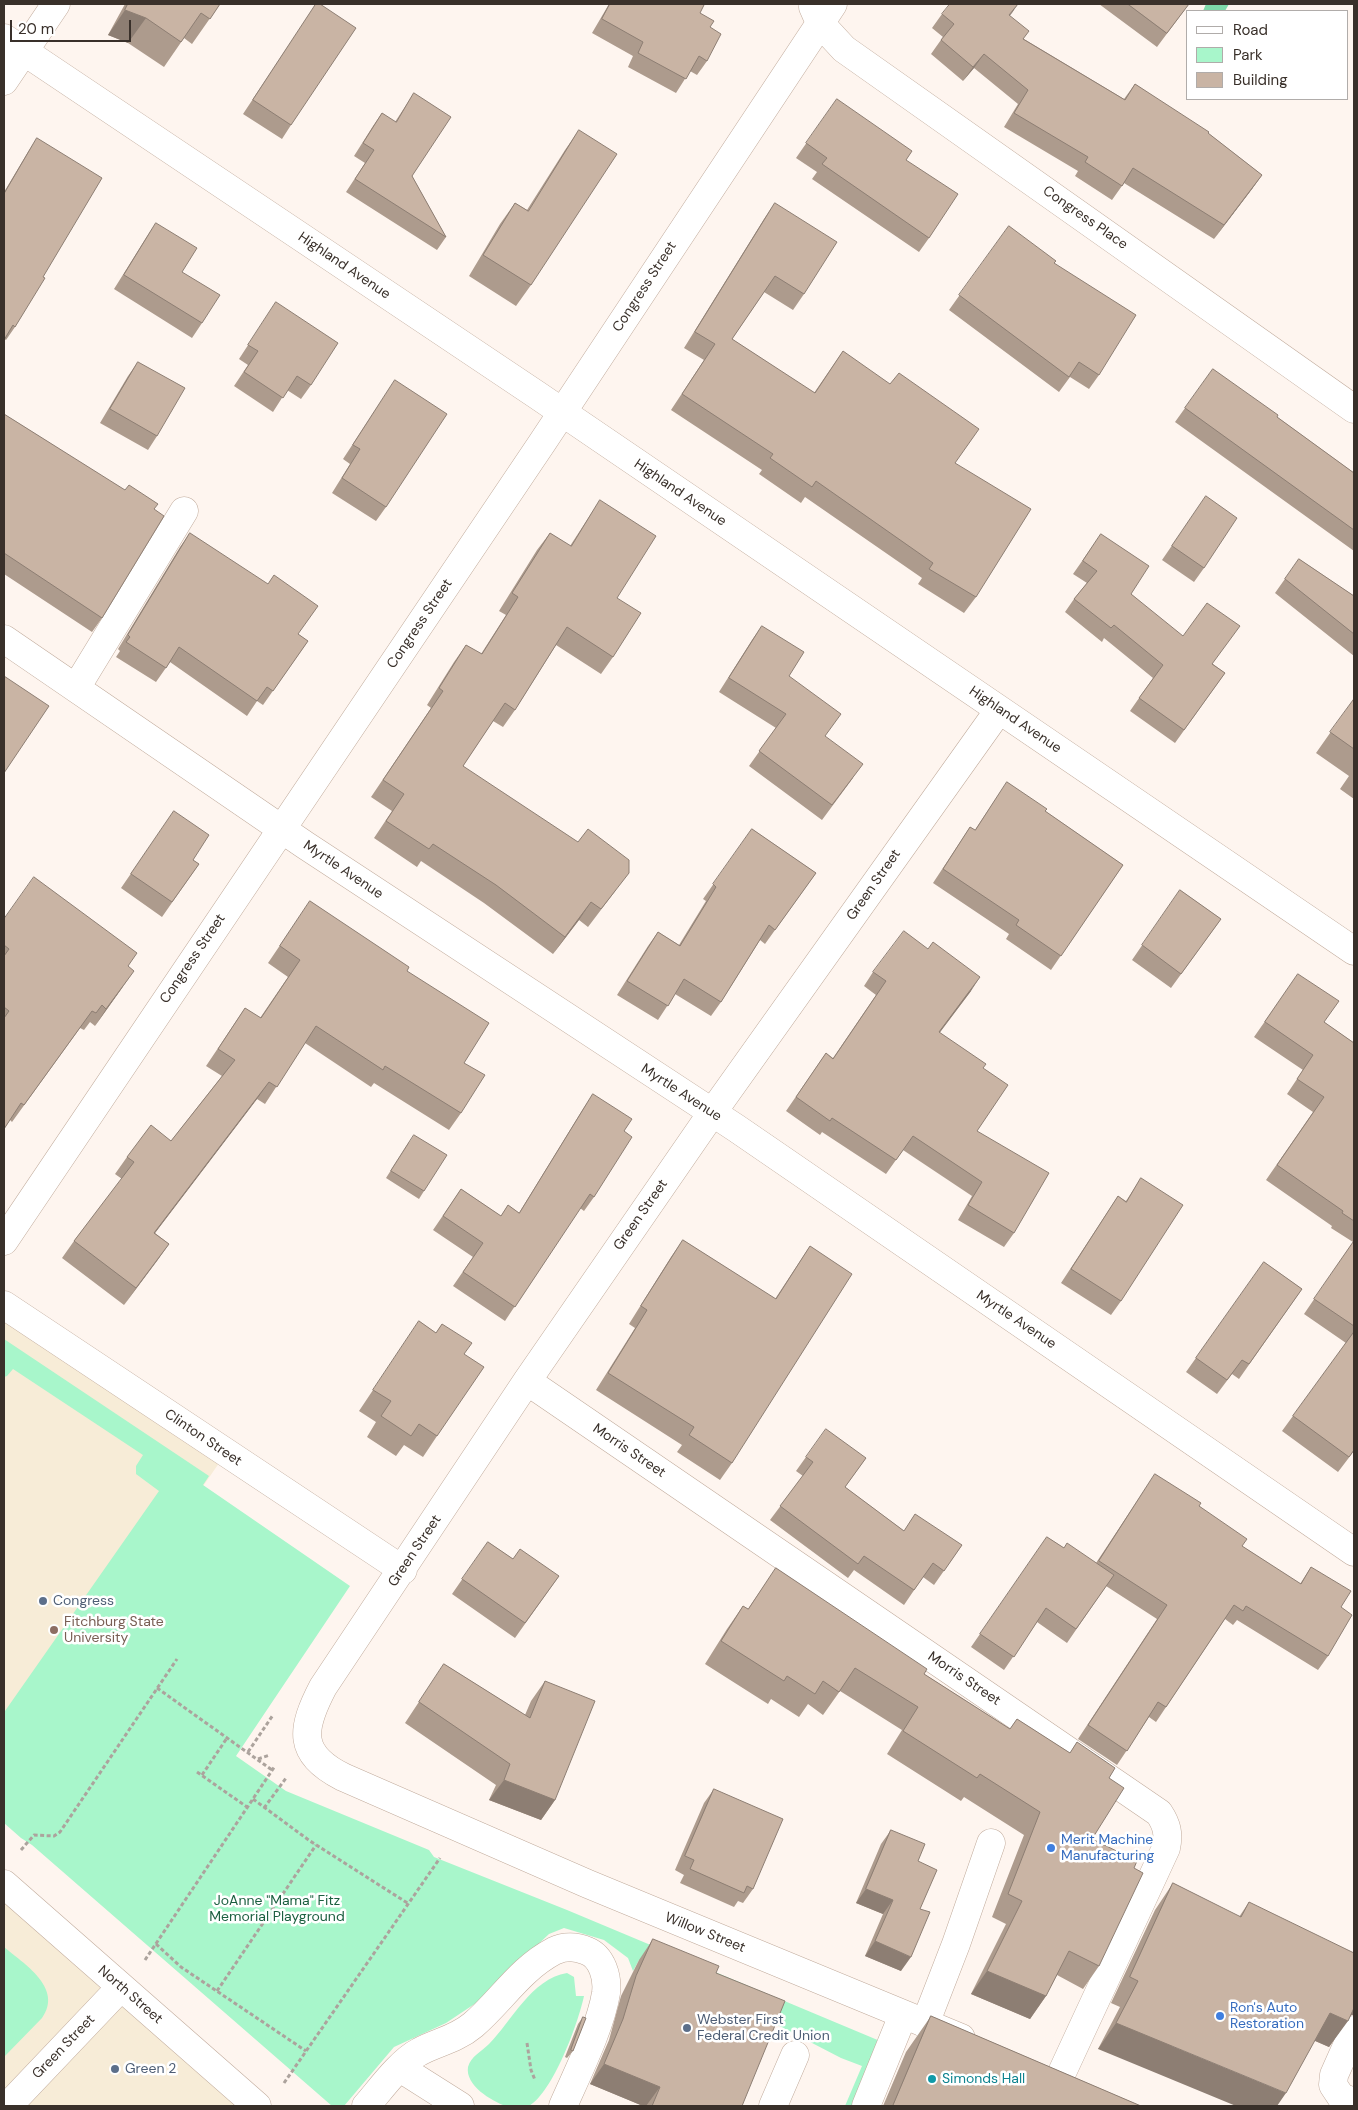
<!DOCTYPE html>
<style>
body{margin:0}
#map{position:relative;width:1358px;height:2110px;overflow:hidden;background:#fef5ef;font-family:"DM Sans",sans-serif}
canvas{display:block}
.frame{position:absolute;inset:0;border:5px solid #39302a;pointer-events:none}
.legend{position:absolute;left:1186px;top:10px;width:162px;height:90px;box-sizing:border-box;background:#fff;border:1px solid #b0acaa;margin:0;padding:6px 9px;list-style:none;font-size:15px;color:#39302a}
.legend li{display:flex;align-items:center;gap:10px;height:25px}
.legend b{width:25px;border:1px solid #b0acaa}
.scale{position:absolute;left:10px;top:20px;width:121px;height:22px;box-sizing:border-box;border:2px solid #39302a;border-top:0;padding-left:6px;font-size:15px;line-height:18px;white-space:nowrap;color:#39302a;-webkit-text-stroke:4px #fff;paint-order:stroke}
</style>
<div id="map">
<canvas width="1358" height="2110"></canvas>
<div class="frame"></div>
<ul class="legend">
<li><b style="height:6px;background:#fff"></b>Road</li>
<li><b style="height:14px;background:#a8f6cb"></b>Park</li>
<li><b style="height:14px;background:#c9b4a4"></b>Building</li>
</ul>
<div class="scale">20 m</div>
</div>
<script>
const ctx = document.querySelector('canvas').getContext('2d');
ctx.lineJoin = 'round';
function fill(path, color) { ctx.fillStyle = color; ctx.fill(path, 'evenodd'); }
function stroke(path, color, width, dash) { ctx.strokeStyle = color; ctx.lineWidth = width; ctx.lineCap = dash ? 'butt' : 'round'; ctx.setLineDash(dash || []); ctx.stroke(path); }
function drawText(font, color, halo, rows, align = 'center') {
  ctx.font = font + ' "DM Sans",sans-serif'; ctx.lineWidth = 5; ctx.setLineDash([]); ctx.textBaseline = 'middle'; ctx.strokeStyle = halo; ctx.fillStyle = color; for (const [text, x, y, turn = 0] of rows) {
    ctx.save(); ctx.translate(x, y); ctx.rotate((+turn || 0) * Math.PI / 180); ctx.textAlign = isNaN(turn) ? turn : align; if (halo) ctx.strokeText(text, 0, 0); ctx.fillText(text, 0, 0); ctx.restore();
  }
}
fill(new Path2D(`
 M4,1305L226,1453L4,1774Z
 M4,1884L257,2106H4Z`), '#f7ecd7');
fill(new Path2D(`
 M4,1339L209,1476L203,1485L350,1586L236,1756L286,1791L429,1850L434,1857L567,1910L880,2041L852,2106H845L862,2066L841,2058L704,1987L639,1960L633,1971L628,1958L604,1940L564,1928L549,1934L476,2003L446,2023L394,2047L344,2106H332L32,1845L21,1838L4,1823V1710L5,1711L159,1491L136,1474V1466L143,1455L13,1369L7,1376L4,1377Z
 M4,1947C23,1963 64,1988 42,2018L4,2057Z
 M567,1973L574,1977L576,1996H584C578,2024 553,2092 529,2106C522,2106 512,2108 506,2106C491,2101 465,2085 468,2067C471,2056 481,2052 489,2044C512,2021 531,1979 567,1973Z`), '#a8f6cb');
fill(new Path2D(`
 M1206,4H1229L1225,11H1203Z`), '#7ed9a9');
const minor = new Path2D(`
 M813,7L820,23L844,49L1354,409
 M4,38L537,395L1354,951
 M4,81L56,4
 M4,639L305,845L736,1128L1354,1552
 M76,688L184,511
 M4,1241L542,443L833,4
 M4,1305L403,1570
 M527,1381L1159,1813C1167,1825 1169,1834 1166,1848L1059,2079
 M4,1884L257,2106
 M925,2024L956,1944L991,1843
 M1354,2030L1334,2075L1333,2085L1341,2097L1354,2102
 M961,2038L588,1884L343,1777C297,1754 301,1729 323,1687L527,1381L712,1113L999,710
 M400,2068L460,2106
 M8,2106L121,1987
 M366,2106C380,2090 400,2062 419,2052C437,2042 455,2040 473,2025C501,2001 520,1969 554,1951C564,1946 576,1946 587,1951C602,1957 608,1977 606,1993C601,2026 577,2074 563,2106
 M773,2106L795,2055
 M866,2106L903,2015`);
stroke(minor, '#c1ab9c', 29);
stroke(new Path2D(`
 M157,1688L272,1770
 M248,1752L273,1715
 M258,1759L270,1755
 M197,1772L247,1807
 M202,1775L227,1738
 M253,1799L310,1841L409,1904
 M264,1808L286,1778
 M21,1850L34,1835L54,1836L60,1832L177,1659
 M156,1944L181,1967L306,2051
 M145,1960L275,1766
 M217,1991L316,1845
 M527,2043L531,2070L535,2080
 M284,2083L440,1858`), '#aca39d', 3, [4, 2.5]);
stroke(minor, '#fff', 28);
fill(new Path2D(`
 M125,4H220L192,44L184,38L164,67L128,43L108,35Z
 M316,4L291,125L282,139L243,114Z
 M609,4H701L700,13L710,27L707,61L697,75L690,71L676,93L628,67L633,56L592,33Z
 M1099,4H1189L1157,47Z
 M942,14L1010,16L1024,39L1124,99L1135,84L1208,133L1262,175L1252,189L1214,239L1124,183L1112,200L1075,176L1078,171L1004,127L1018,104L974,68L963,81L931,54L943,37L932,28Z
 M414,93L412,176L446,237L437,250L346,192L365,163L354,156L373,126L382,113L395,122Z
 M837,99L906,160L929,238L919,252L812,179L817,172L796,158Z
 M579,130L531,285L516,306L469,276L500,224L515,203L527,210L565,150Z
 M37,138L43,277L15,327L6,340L4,339V340V192L28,152Z
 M775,203L804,294L793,310L764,292L732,339L814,393L843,351L955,463L976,597L964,613L918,584L922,578L805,497L801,503L759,474L762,470L671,410L704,360L684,348L764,219Z
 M156,223L182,272L202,323L192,338L114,289L146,238Z
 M1009,226L1054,263L1099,375L1089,389L1070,377L1059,392L949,310Z
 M276,302L311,385L301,399L287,390L273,412L234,386L248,365L239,359Z
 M138,362L157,436L148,450L100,423L128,376Z
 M1213,369L1277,417L1354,473V551L1175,422Z
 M395,380L386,507L376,521L332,493L350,464L343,459Z
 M4,414L154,509L102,618L92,632L4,574Z
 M1206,496L1204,568L1194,582L1162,560Z
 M600,500L617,598L613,657L601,674L556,645L515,710L503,727L493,721L463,766L616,890L588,927L579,920L553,954L484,903L421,861L417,867L374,838L392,811L371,797L431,708L427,705L454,662L466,645L481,654L506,615L499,611L537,550L550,533L570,546Z
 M190,533L298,634L308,641L263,705L257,701L247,716L170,662L156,682L116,657L120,651L118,649L180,547Z
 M1101,534L1131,594L1213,664L1225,673L1175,743L1130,711L1153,678L1104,638L1102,642L1065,612L1074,599L1087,583L1073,574Z
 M1299,559L1354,596V656L1275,593Z
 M762,626L789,676L825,736L853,778L822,820L749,766L776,728L719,692L752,640Z
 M1354,699V799L1340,789L1349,776L1316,753Z
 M1007,782L1045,811L1123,865L1051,970L1006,939L1009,934L933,883L970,827L975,830Z
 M174,811L193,860L199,864L162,917L121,888Z
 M752,829L816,873L765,944L760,940L721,1002L711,1016L675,994L658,1020L617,995L648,946L658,932L679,945L706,901L703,899Z
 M1180,890L1221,919L1171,988L1132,960Z
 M310,901L407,971L464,1063L461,1113L449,1130L374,1083L371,1087L305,1043L265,1104L257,1099L155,1233L169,1244L124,1305L62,1258L74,1241L122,1179L115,1174L127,1157L171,1141L222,1076L206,1066L245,1008L260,1018L288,977L268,963Z
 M4,919L128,966L122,988L95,1026L90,1022L84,1030L80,1028L12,1122L10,1120L4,1129Z
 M873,972L971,991L939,1033L983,1068L977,1131L1014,1233L1004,1247L958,1220L972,1196L903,1150L886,1174L822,1132L820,1135L786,1111L826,1053L833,1058L876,995L864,986Z
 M1298,974L1324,1022L1354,1043V1451L1338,1472L1282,1431L1346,1343L1304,1314L1353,1242L1331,1228L1332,1226L1266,1180L1313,1112L1287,1094L1303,1070L1254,1037Z
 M593,1094L624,1131L594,1197L584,1211L580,1208L505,1321L453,1286L473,1257L433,1230L461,1189L501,1216L508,1205L519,1213L583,1109Z
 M409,1142L424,1191L419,1199L386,1178Z
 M1141,1178L1121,1301L1111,1315L1061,1283L1118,1196L1126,1201Z
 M683,1240L775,1299L810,1246L732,1463L720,1480L677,1452L682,1445L596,1390L635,1328L629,1324L671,1257Z
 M1264,1262L1302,1289L1239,1379L1232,1374L1217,1394L1186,1372Z
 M419,1321L436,1333L442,1324L464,1354L437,1436L423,1457L404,1445L396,1456L367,1437L376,1422L359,1411Z
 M806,1457L866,1458L845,1487L904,1531L962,1545L934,1585L923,1577L904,1605L854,1570L848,1578L770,1520L803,1476L796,1471Z
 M1155,1474L1199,1506L1242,1546L1300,1584L1311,1567L1341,1607L1328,1656L1318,1670L1237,1620L1233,1625L1225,1619L1156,1722L1149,1717L1117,1765L1078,1739L1157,1619L1106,1586L1067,1643L1037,1622L1004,1670L971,1647L1047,1537L1064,1548L1096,1563Z
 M488,1542L513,1559L559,1576L515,1638L452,1594Z
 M776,1568L924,1674L1010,1729L1017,1719L1070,1753L1077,1742L1109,1778L1092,1839L1134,1868L1099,1966L1083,1989L1057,1975L1046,1996L1030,2019L971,1994L1006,1924L992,1917L1024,1835L964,1797L961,1801L887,1754L902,1730L840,1691L823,1715L808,1704L799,1717L771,1699L768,1704L705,1664L727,1629L743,1606L748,1609Z
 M444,1664L525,1715L531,1701L545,1681L555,1800L541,1820L489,1800L496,1785L405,1723Z
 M714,1789L753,1889L743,1903L738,1901L734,1907L680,1883L684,1875L675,1870L704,1803Z
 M891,1830L918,1861L901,1971L865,1956L883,1914L856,1903L881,1844Z
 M1173,1883L1239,1917L1249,1902L1352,2015H1351L1329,2047L1315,2041L1098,2049L1120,2007L1111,2003L1155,1910Z
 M653,1939L716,1973L742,2106H643L590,2084L609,2040L621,1996L639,1960Z
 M931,2016L1141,2106H883L906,2052Z
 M583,2017L573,2051L567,2058L565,2057L578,2024Z`), '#ad9b8d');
fill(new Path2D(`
 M1018,4L1012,13L999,29L1009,15Z
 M125,10L146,18L128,43L108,35Z
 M984,54L974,68L963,81L973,67Z
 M1262,175L1252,189L1214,239L1224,225Z
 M591,902L579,920L553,954L565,937Z
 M134,971L122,988L95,1026L106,1009Z
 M980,977L971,991L929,1047L939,1032Z
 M269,1082L257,1099L142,1250L154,1233Z
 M169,1244L157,1261L124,1305L136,1288Z
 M504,1780L555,1800L541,1820L489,1800Z
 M866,1889L893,1900L883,1914L856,1903Z
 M875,1941L911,1957L901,1971L865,1956Z
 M987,1971L1046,1996L1030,2019L971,1994Z
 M1354,2004V2015H1352L1344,2018Z
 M1330,2013L1348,2021L1329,2047L1311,2039Z
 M1116,2023L1286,2093L1277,2106H1236L1098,2049Z
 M604,2064L660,2087L646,2106H643L590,2084Z`), '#8d7e73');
const building = new Path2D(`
 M128,4H220L210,19L201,13L181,42L146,18L125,10Z
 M316,4H320L356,28L291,125L253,100Z
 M610,4H701L704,5L700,13L714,21L710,27L721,34L707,61L699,56L686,79L638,53L643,42L602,19Z
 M950,4H1018L1009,15L1029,31L1023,39L1125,100L1135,84L1209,132L1208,133L1262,175L1224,225L1133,168L1122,186L1085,162L1088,157L1014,113L1028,90L984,54L973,67L941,40L954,24L942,14Z
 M1128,4H1189L1167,33Z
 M414,93L451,117L412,176L446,237L355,179L374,150L363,143L382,113L396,122Z
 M837,99L912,151L906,160L958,194L929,238L822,164L827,158L806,143Z
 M579,130L617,154L531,285L483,255L515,203L528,211Z
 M37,138L102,178L43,277L45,278L15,327L13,325L4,340V194Z
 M775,203L837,242L804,294L775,276L732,339L815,393L843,351L890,384L899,373L979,429L955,463L1031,509L976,597L929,569L933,563L816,481L812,487L770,458L773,454L682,394L715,344L695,332Z
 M156,223L197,248L182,272L220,295L202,323L124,275Z
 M1009,226L1056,261L1054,263L1136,315L1099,375L1079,362L1069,377L959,295Z
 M276,302L338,343L311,385L297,376L283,398L244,372L258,351L248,345Z
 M138,362L185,388L157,436L110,409Z
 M1213,369L1278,415L1277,417L1354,473V530L1185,408Z
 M395,380L447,414L386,507L342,478L360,449L353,445Z
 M4,414L125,490L129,485L158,504L154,509L164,516L102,618L4,553Z
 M1206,496L1237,518L1204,568L1172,546Z
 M600,500L656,536L617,598L641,613L613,657L567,627L515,710L505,703L463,766L578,842L588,829L629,860V873L601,909L591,902L565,937L496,885L433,844L429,849L386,821L404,794L383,780L443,691L439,688L466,645L482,654L518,597L512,593L550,533L571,546Z
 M190,533L268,584L274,575L318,606L298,634L308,641L273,691L267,687L257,701L179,647L166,668L126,642L130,637L128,635Z
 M1101,534L1149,566L1131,594L1183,636L1207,603L1240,626L1212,664L1225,673L1184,730L1139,698L1163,665L1114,625L1111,628L1074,599L1097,571L1083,561Z
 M1299,559L1354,596V634L1285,579Z
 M762,626L804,652L789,676L841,714L825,736L863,764L832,805L759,751L786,714L729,678Z
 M4,676L49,706L4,773Z
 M1354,699V749L1330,732Z
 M1007,782L1047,809L1045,811L1123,865L1061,956L1016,925L1019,920L943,869L970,827L975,830Z
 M174,811L209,835L193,860L199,864L172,902L131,874Z
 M752,829L816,873L775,930L769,925L721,1002L684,979L668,1006L627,981L658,932L680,946L716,887L713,884Z
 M34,877L137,953L128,966L134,971L106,1009L102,1005L96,1013L92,1011L24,1105L21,1103L4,1129V1018L9,1011L4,1007V956L9,949L4,945V919Z
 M1180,890L1221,919L1181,974L1142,945Z
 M310,901L409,967L407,971L489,1023L464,1063L485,1075L461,1113L385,1066L383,1070L316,1026L277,1087L269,1082L154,1233L169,1244L136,1288L74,1241L134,1162L127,1157L151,1125L171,1141L235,1060L218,1049L245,1008L261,1018L300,960L280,946Z
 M904,931L928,949L933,942L980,977L939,1032L986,1064L983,1068L1008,1085L977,1131L1049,1173L1014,1233L968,1205L982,1182L913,1136L896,1160L832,1118L830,1121L796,1097L826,1053L833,1059L886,981L873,972Z
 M1298,974L1339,1001L1324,1022L1354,1043V1221L1342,1213L1343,1211L1277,1165L1324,1097L1297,1079L1313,1055L1265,1022Z
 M593,1094L632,1119L624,1131L632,1137L594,1197L590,1194L515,1307L463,1272L483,1243L443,1216L461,1189L501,1216L508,1205L519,1213Z
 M414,1135L447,1155L424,1191L391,1171Z
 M1141,1178L1183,1205L1121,1301L1071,1269L1118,1196L1126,1202Z
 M683,1240L776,1299L810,1246L852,1274L732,1463L689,1435L694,1427L608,1373L647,1310L641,1306Z
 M1354,1241V1326L1314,1299Z
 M1264,1262L1302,1289L1249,1364L1242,1360L1227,1380L1196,1358Z
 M419,1321L436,1333L442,1324L472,1343L464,1354L484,1367L437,1436L419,1424L411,1436L381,1416L391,1401L373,1390Z
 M1354,1332V1450L1349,1457L1293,1416Z
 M826,1429L866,1458L845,1487L904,1531L915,1514L962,1545L944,1571L933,1563L914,1590L864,1556L858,1564L780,1506L813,1462L806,1457Z
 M1155,1474L1201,1503L1199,1506L1247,1539L1242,1546L1301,1584L1311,1567L1351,1591L1341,1607L1352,1615L1328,1656L1246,1606L1243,1611L1234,1605L1166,1707L1158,1702L1127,1751L1088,1725L1167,1605L1099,1561Z
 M1047,1537L1064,1548L1067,1543L1114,1575L1076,1629L1046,1608L1014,1657L980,1634Z
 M488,1542L513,1559L520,1549L559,1576L525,1623L462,1579Z
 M776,1568L927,1669L924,1674L1010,1729L1017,1719L1070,1753L1077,1742L1115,1768L1109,1778L1124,1788L1092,1839L1137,1861L1134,1868L1143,1873L1099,1966L1069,1951L1046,1996L987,1971L1022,1901L1008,1894L1040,1812L980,1774L977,1778L903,1731L918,1707L855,1668L839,1692L823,1681L815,1694L787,1676L784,1681L721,1641L743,1606L748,1609Z
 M444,1664L530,1718L545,1681L595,1701L555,1800L504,1780L510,1764L419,1702Z
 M714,1789L783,1819L753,1889L747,1886L744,1893L690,1869L694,1860L685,1856Z
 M891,1830L925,1844L918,1861L937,1870L920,1909L930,1912L911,1957L875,1941L893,1900L866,1889Z
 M1173,1883L1241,1917L1249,1902L1354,1953V2008L1348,2021L1330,2013L1286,2093L1116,2023L1138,1981L1130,1977Z
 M653,1939L719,1966L716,1973L785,2001L742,2106H652L660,2087L604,2064L623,2019L636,1976Z
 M931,2016L1141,2106H893Z
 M583,2017L586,2018L573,2051L571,2050Z`);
fill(building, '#c9b4a4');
stroke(building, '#8d7e73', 1);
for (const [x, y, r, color] of [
 [43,1601,5,"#5c6f8a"],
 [54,1630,5,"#8d6e63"],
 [1051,1848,5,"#3f7fe0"],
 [1220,2016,5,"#3f7fe0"],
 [687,2028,5,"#5c6f8a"],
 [115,2069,5,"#5c6f8a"],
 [932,2079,5,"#0f9aa8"]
]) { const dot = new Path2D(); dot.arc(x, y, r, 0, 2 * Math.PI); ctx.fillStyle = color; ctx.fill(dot); stroke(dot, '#fff', 2); }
drawText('14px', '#39302a', '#fff', [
 ["Congress Place",1085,218,35],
 ["Highland Avenue",344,266,34],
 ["Congress Street",645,287,-57],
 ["Highland Avenue",680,493,34],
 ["Congress Street",420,624,-56],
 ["Highland Avenue",1015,720,34],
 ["Myrtle Avenue",343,870,34],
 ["Green Street",874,885,-55],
 ["Congress Street",193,959,-56],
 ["Myrtle Avenue",681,1093,33],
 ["Green Street",641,1215,-55],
 ["Myrtle Avenue",1016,1320,34],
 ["Clinton Street",203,1438,34],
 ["Morris Street",629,1451,34],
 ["Green Street",415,1551,-56],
 ["Morris Street",964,1679,34],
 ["Willow Street",705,1933,22],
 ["North Street",130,1995,41],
 ["Green Street",64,2047,-46]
]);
drawText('14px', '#4e5e75', '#fff', [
 ["Congress",53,1601],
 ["Webster First",697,2020],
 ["Federal Credit Union",697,2036],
 ["Green 2",125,2069]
], 'left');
drawText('14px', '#785e54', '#fff', [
 ["Fitchburg State",64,1622],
 ["University",64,1638]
], 'left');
drawText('14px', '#366cbe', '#fff', [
 ["Merit Machine",1061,1840],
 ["Manufacturing",1061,1856],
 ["Ron's Auto",1230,2008],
 ["Restoration",1230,2024]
], 'left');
drawText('14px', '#1b5f40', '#fff', [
 ["JoAnne \"Mama\" Fitz",277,1901],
 ["Memorial Playground",277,1917]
]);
drawText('14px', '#0d838f', '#fff', [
 ["Simonds Hall",942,2079]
], 'left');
</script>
